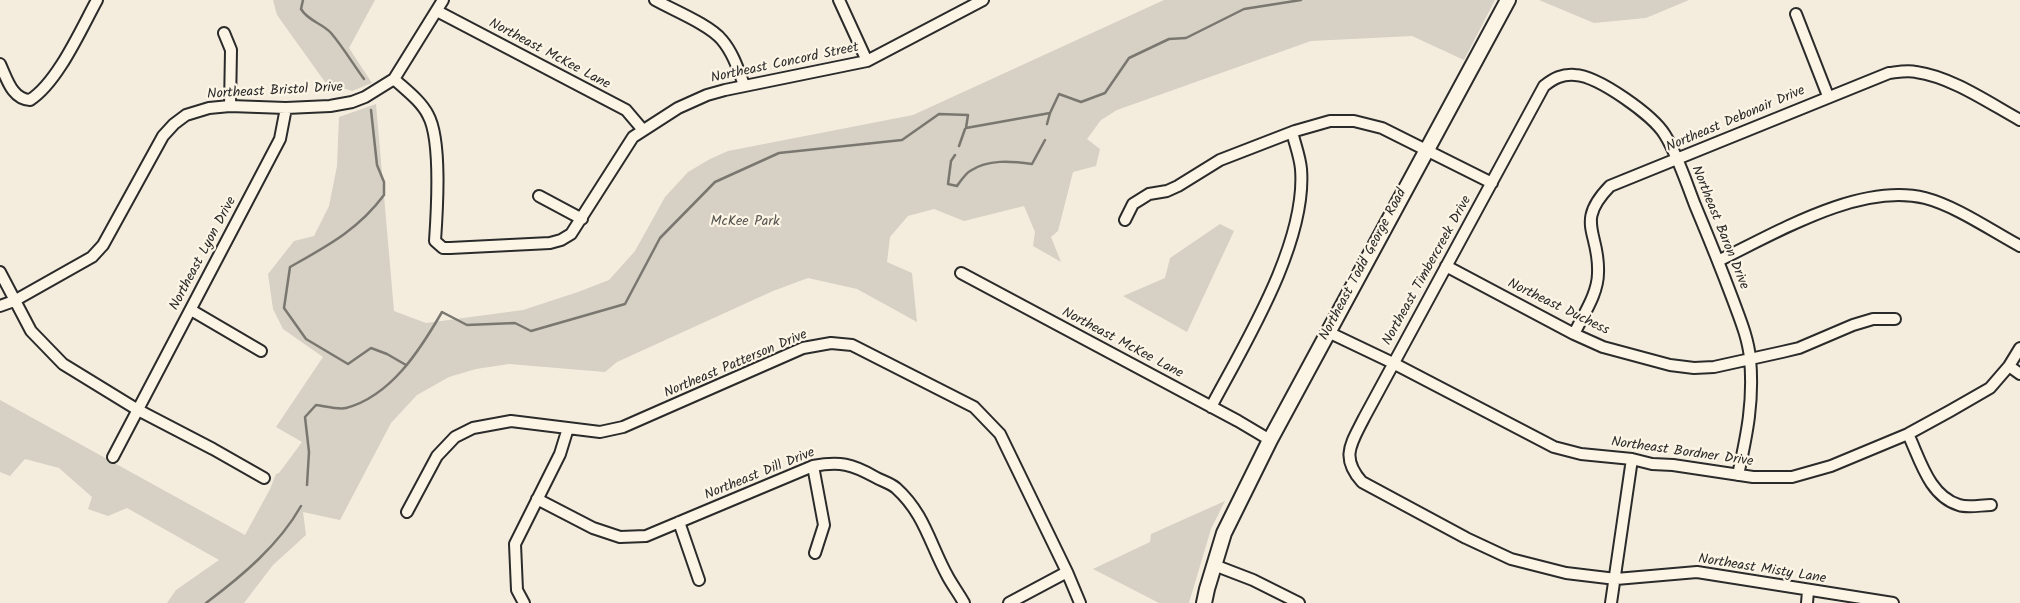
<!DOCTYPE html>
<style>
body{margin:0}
canvas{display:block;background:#f4edde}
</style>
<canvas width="2020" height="603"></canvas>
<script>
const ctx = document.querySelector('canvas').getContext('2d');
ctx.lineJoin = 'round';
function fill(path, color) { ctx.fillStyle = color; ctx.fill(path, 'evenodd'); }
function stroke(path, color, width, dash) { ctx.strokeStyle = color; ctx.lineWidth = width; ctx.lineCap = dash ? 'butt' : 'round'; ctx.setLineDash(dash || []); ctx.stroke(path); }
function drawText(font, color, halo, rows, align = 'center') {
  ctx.font = font + ' Kalam,sans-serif'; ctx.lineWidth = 4.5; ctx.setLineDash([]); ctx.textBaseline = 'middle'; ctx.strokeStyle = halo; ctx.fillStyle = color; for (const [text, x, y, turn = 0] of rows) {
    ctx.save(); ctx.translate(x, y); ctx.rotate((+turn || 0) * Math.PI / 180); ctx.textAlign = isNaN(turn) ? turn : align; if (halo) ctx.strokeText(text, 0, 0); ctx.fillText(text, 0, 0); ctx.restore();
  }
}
fill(new Path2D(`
 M273,0H375L349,48L372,83L352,91L325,82L277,15Z
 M1164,0H1495L1464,60L1412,36L1311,41L1117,110L1101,120L1087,139L1100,149L1096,166L1073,172L1058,231L1051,237L1061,262L1033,246L1035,232L1024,206L964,221L934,209L908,216L890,237L887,262L912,273L917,322L857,289L808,278L773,291L617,362L605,372L509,364L476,369L449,377L417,395L391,423L340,520L303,512L306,535L273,565L244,603H167L176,590L219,560L127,508L108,516L88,509L92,497L59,468L25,459L10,476L0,472V400L245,535L270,489L276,474L279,473L302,442L276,427L323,357L283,329L273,309L268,274L294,241L314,236L329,206L337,166L339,117L376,104L394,311L426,323L523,310L578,292L609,280L635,251L665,197L688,172L710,159L728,151L913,115Z
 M1539,0H1689L1646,18L1594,23Z
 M1220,224L1234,231L1187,332L1123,296L1165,278L1170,258Z
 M1225,501L1211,529L1189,603H1159L1093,569L1150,542L1151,534Z`), '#d6d1c4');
stroke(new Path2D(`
 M303,0L301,9C308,21 322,23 331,33C343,47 353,64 364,79
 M371,110L377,165L384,182V195C358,230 327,246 290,267L284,308L306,339L348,364L371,348L387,354L406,365
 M1047,124L1050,113
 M959,146L965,129
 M955,155L951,161L948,184L957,186C960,182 965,174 970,171C988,159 1011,161 1032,164L1045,140
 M307,485L309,452L305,417L316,405C325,406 338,410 346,408C391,396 420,350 442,312L467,325L515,323L531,331L625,304L660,238L715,182L779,153L902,140L939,114L968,115L966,128L1050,113L1059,94L1081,102L1105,93L1129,58L1169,39L1186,38L1244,9L1301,0
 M206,603C242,576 279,545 301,506`), '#7a7771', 2.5);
const street = new Path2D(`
 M655,0C673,10 710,25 722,40C733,53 738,69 744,85
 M839,0L867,61
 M437,11L626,110L643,130
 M1796,14L1828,96
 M224,33L231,50L230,106
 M0,64C7,79 12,99 30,100C58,82 81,29 97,0
 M394,79C406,90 421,101 428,115C442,140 437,212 435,241L443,248H450L550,243L561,240L571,234L633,137L678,108L707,95L725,90L867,61L983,0
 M539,196L582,219
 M1125,220L1133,204L1149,194L1167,191L1178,186L1220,160L1295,131L1330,121H1354L1382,128L1492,183
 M1718,261C1776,233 1860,182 1925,198C1956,206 1992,231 2020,246
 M1446,266L1574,334L1603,347L1670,365L1694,368L1714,367L1782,352L1799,348L1853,325L1873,319H1895
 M0,272L31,331L63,364L138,410L213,449L264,478
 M961,273L1238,421L1270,440
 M0,306L14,301L92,257L103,245L163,136L174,124L186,115L209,108L230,106L286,108L330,106L352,102L365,97L394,79L443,0
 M191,310L261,351
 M1328,332L1393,363L1554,447L1581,454L1632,459L1652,464L1673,465L1753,477H1792L1831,466L1908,434L1950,411L1990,388L2009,366L2020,348
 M1574,334C1583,315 1598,294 1598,273C1600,232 1574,223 1610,186L1889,73C1898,72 1908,70 1916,72C1952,77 1989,103 2020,120
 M2009,366L2020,374
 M1211,407C1245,343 1307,243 1301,169C1300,157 1295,144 1292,132
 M1908,434C1920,459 1929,496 1959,505C1968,508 1981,505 1991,505
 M113,457L280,139L286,108
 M813,466L824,525L815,553
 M1738,475C1747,434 1754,401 1750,358C1748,338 1740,319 1733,300C1721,268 1708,236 1695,205C1686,182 1678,156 1665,135C1653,115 1598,76 1575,75C1562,74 1554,78 1544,86L1364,418C1351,444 1340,457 1362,482L1466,538L1511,559L1566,573L1616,579L1697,572L1893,603
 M537,499L593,528L620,537L646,536L813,466C840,461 852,464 875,477C882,481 890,483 896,488C925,514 930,545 948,577C953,586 959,594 964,603
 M407,512L437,456L455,437L473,428L511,421L600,432L623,427L803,348L831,343L852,345L974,407L1000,434L1067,572L1080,603
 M679,522L699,580
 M1214,565L1253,580L1299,603
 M524,603L517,590L515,544L560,454L568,428
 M1009,603L1067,572
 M1611,603L1632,459
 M1807,603L1808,591`);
const secondary = new Path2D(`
 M1204,603L1207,589L1224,533L1270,440L1508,0`);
stroke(street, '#2b2b2b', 14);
stroke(secondary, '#2b2b2b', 18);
stroke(street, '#fcf5e5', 10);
stroke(secondary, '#fcf5e5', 14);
drawText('14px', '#2b2b2b', '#fcf5e5', [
 ["Northeast McKee Lane",549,55,28],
 ["Northeast Concord Street",785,64,-12],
 ["Northeast Bristol Drive",275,92,-3],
 ["Northeast Debonair Drive",1736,120,-23],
 ["Northeast Baron Drive",1719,228,68],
 ["Northeast Lyon Drive",204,254,-62],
 ["Northeast Todd George Road",1364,265,-62],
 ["Northeast Timbercreek Drive",1428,271,-61],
 ["Northeast Duchess",1558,308,26],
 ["Northeast McKee Lane",1122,344,28],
 ["Northeast Patterson Drive",736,365,-23],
 ["Northeast Bordner Drive",1682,453,8],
 ["Northeast Dill Drive",760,475,-22],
 ["Northeast Misty Lane",1762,570,9]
]);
drawText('14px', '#565451', '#fcf5e5', [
 ["McKee Park",745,223]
]);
</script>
